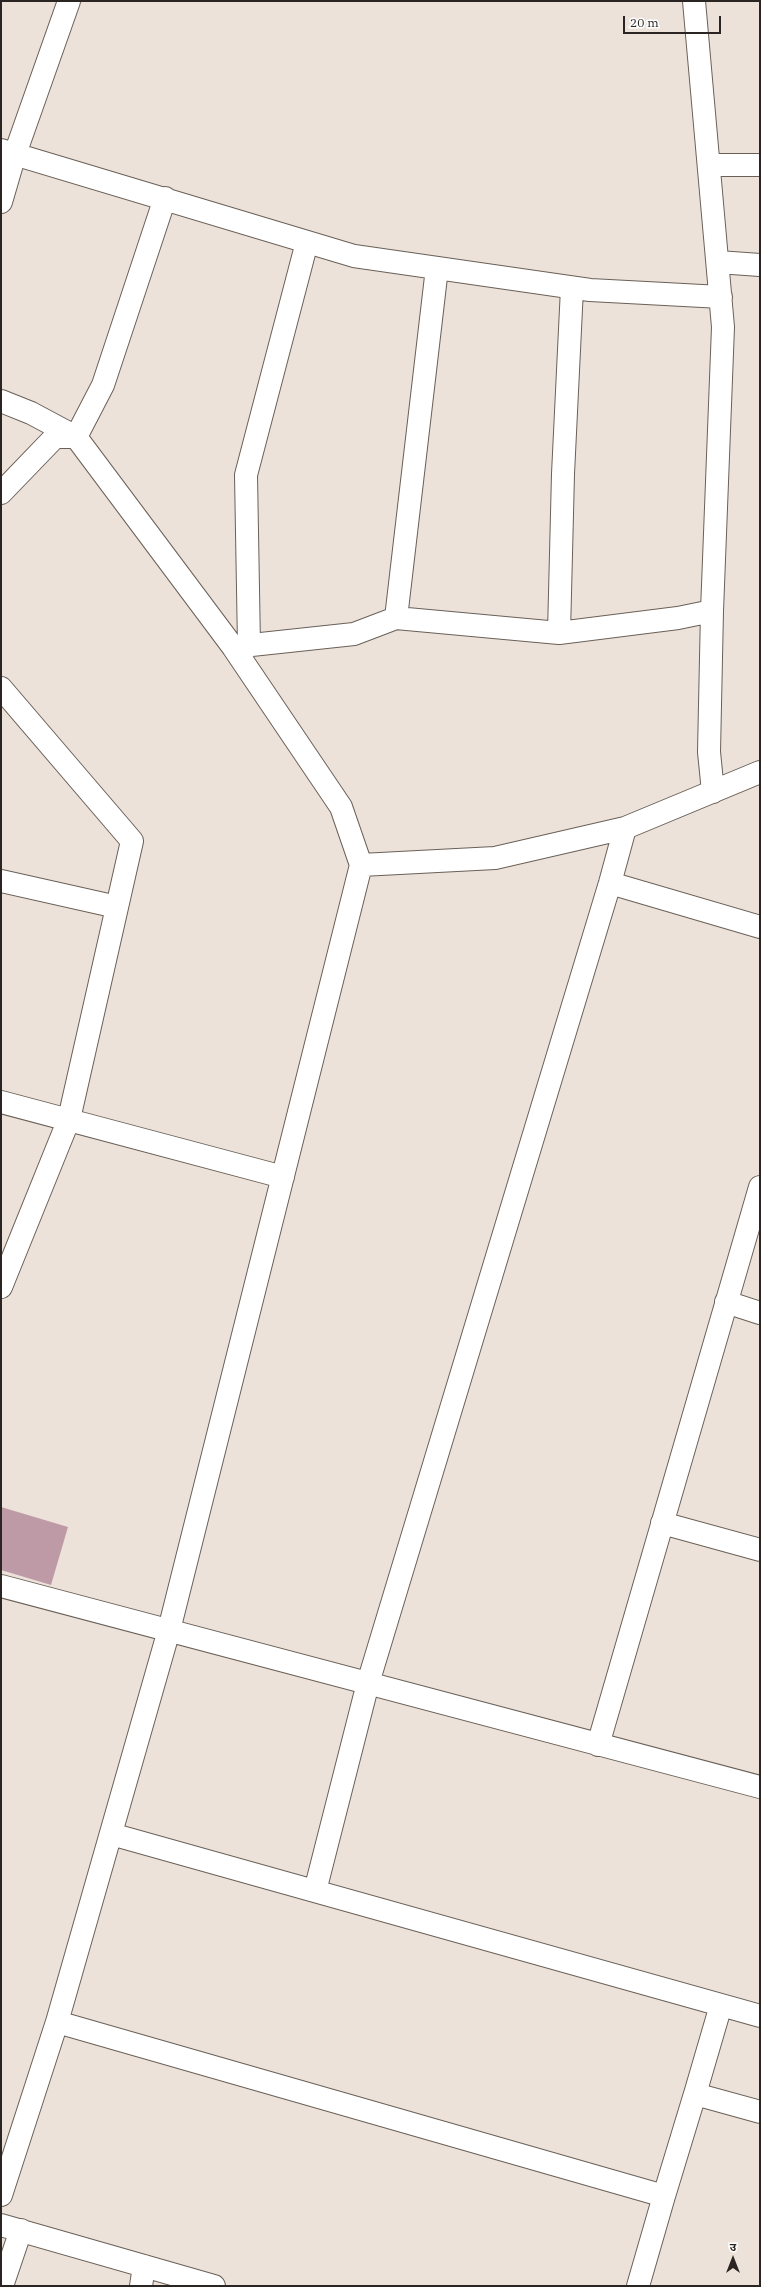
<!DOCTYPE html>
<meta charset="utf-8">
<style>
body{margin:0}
#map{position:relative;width:761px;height:2287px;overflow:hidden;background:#ede2d9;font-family:"IBM Plex Serif","Noto Sans Devanagari",serif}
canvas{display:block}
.frame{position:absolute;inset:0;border:2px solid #2a2522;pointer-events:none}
.north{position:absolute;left:713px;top:2239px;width:40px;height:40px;-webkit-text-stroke:3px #fff;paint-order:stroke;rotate:0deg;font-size:11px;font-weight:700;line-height:16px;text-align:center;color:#2a2522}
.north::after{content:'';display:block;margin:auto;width:14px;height:18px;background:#2a2522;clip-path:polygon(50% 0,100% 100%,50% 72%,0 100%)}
.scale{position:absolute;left:623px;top:16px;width:98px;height:18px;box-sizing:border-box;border:2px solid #2a2522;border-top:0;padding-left:5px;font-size:12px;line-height:14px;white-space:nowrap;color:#2a2522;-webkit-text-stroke:3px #fff;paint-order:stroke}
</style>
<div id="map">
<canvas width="761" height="2287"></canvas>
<div class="frame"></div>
<div class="north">उ</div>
<div class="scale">20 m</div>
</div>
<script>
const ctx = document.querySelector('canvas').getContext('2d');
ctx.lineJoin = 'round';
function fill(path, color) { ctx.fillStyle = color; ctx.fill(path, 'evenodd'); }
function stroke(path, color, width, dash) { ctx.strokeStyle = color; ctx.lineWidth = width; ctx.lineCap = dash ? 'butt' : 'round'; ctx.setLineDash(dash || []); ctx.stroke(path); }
fill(new Path2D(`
 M1,1507L68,1527L51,1585L1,1570Z`), '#be9aa7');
const minor = new Path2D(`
 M1,150L354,256L590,290L721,297
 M709,165H760
 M1,202L15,154L69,1
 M718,262L760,265
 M1,401L31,413L76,437L103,385L165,198
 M1,493L55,437H76L233,647L341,807L361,865
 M712,611L709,752L713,792
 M396,618L437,268
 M559,633L563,474L572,288
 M249,646L246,475L307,242
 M233,647L354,634L396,618L559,633L678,618L712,611L723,327L694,1
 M1,688L132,841L69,1119L1,1287
 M1,881L117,907
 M610,883L760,927
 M1,1102L283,1177
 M726,1302L760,1313
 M662,1523L760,1550
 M1,1586L760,1787
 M598,1745L760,1187
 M111,1834L760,2016
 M315,1891L368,1683L610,883L625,828
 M57,2022L664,2196L695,2094L760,2112
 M695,2094L721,2005
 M1,2195L57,2022L169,1630L361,865L495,858L625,828L760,772
 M1,2225L214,2286
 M2,2286L21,2230
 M141,2286L144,2266
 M638,2286L664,2196`);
stroke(minor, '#6a6058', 24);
stroke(minor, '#fff', 22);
</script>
